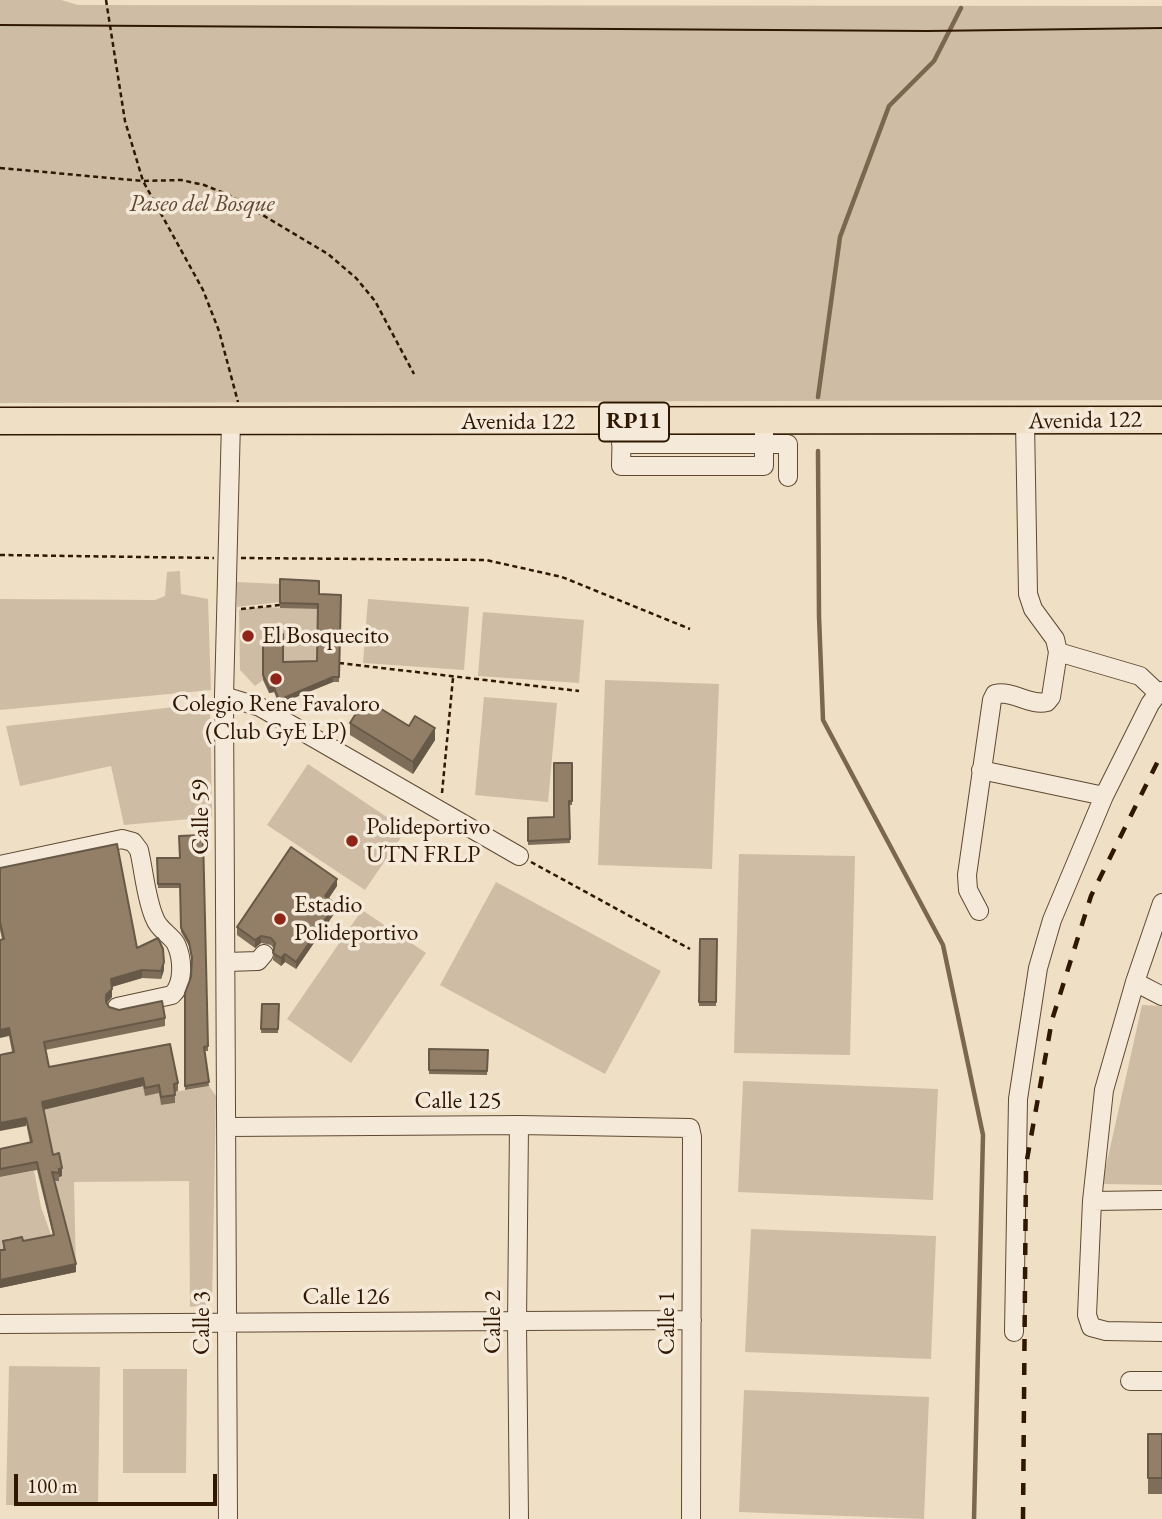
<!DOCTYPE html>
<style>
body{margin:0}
#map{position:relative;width:1162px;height:1519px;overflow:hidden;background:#efdfc5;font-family:"EB Garamond",serif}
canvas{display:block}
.scale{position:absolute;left:14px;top:1474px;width:203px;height:32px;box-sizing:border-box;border:4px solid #2f1701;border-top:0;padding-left:9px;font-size:21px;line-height:24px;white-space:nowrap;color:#2f1701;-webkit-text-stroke:5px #f5ead9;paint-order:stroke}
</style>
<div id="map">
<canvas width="1162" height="1519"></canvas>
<div class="scale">100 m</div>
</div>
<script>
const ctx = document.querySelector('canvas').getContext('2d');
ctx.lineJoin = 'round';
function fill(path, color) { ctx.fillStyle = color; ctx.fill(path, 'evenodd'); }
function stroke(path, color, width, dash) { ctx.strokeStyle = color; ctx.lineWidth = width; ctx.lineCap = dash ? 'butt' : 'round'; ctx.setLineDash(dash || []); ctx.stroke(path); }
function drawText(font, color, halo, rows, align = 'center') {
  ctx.font = font + ' "EB Garamond",serif'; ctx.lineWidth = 7; ctx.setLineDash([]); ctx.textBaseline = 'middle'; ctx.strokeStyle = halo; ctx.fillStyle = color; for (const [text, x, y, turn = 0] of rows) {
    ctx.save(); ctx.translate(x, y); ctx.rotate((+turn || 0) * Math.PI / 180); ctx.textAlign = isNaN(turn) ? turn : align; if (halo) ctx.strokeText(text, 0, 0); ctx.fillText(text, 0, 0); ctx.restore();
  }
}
fill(new Path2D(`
 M0,0H61L78,5L1162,6V400L0,403Z
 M180,571L181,594L208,599L211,690L0,710V599L155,600L165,596L167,572Z
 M237,582L280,584V602L237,607Z
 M368,599L469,607L464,670L363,663Z
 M261,607L319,609L317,666L263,680L255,686L240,670L239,610Z
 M483,612L584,620L579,683L478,676Z
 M605,680L719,684L712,869L598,865Z
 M484,697L557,703L548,802L475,795Z
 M210,703L212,817L124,825L111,766L20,786L6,726Z
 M308,764L406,830L365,890L267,825Z
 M739,854L855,856L850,1055L734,1053Z
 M496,882L661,971L605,1074L440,985Z
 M362,910L426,953L351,1063L287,1019Z
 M1142,1005L1162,1006V1185L1102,1184Z
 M743,1081L938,1089L933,1200L738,1192Z
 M143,1086L159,1093L161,1105L175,1103L174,1092L209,1086L216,1096L212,1304L190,1307L189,1181L74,1182L76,1272L54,1189L56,1181H59L37,1111Z
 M34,1171L41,1207L54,1243L28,1248L16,1239L8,1238L3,1245L5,1258L0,1259V1177Z
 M751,1229L936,1236L931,1359L745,1352Z
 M9,1366L100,1367L98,1506L6,1505Z
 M123,1369H187L186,1473H123Z
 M744,1390L929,1397L924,1519L739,1512Z`), '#cebda4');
stroke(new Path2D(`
 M818,397L840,237L889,106L934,61L961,8
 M818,451L819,616L823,720L943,945L983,1135L974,1519`), '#7b664e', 4.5);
const minor = new Path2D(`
 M622,422L621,466H764V421
 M621,444H788V477
 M1058,652L1140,676L1158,693
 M224,696L260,707L519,856
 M981,770L1104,796
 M0,865L122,839L133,842L139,850C144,871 146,900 155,919C159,930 171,935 176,944C183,959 184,984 172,995L117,1007
 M1162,903L1135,982L1104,1090L1092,1201L1162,1200
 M979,911L968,890L967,875L992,700L995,694C1013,690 1029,706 1047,702L1051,697L1058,652L1055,639L1033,609L1028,594L1025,422
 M226,962L258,961L264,954
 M1135,982L1162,996
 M519,1125L517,1323L519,1519
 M227,1127L519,1125L690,1128L692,1137L691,1519
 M1092,1201L1087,1315L1091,1327L1106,1331L1162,1332
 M0,1324L692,1320
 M1014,1332L1018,1099L1038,968L1052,920L1104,796L1150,704L1158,693L1162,691
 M1130,1381H1162
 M228,1519L224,696L231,422`);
const highway = new Path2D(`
 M0,421L1162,420`);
stroke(minor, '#5f4932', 20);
stroke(highway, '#2f1701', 29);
stroke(new Path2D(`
 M106,0L125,121L143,181L203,290L219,331L238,402
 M0,168L143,181L181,180L204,185L229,195L328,254L356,278L375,301L414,374
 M0,555L214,558
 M241,558L486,560L562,577L690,629
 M241,609L280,605
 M339,663L579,691
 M442,793L453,678
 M531,862L690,949`), '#2f1701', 2.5, [5, 3.5]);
stroke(minor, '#f5ead9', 18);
stroke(highway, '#efdfc5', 26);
stroke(new Path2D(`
 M0,25L927,31L1162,28`), '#2f1701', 2);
stroke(new Path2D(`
 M1023,1519L1026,1165L1052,1020L1091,896L1162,753`), '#2f1701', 4.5, [12, 12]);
fill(new Path2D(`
 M280,579L319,594L341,595L339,682H333L279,704L274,692L269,693L263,680V634L283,662L317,661L318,609L280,608Z
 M350,723L409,726L435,740L413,774L350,735Z
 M572,763V805H569L570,843L528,845V818L554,817Z
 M157,858H180L208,1046V1051H204L209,1086L185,1090V993L191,977L192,962L189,946L181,932L180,888H158Z
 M0,868L137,948L164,970L161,979L142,978L112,987V997L107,1003L109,1007L119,1010L165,1018V1026L45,1050L49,1067L178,1083V1091L175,1092V1103L161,1105L159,1093L145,1096L143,1086L43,1110L53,1155L62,1176L59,1177V1181H54L76,1272L0,1288V1250H3V1241H23L53,1235L37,1170L0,1177V1149L30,1143L9,1036L2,939L0,930Z
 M337,886L328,899L336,911L296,969L285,962L281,966L273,960L274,949L271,945L261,943L255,948L237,935V927Z
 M700,939H717L716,1006H699Z
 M262,1004H279L278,1033H261Z
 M429,1049L488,1050L487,1075L429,1074Z
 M1148,1434H1162V1494H1148Z`), '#7e6d59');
fill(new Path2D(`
 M333,677V682L279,704V700Z
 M274,687V692L269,693V688Z
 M435,728V740L413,774V762Z
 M337,879V886L325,904V896Z
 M336,904V911L296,969V962Z
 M261,936V943L255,948V940Z
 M285,954V962L281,966V958Z
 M164,962V970L161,979V971Z
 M142,970V978L111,987V979Z
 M112,989V997L106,1003V995Z
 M9,1028V1036L0,1038V1030Z
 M143,1078V1086L42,1110V1102Z
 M26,1118V1126L0,1131V1123Z
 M62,1168V1176L59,1177V1169Z
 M76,1264V1272L0,1288V1280Z`), '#675948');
const building = new Path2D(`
 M280,579L319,581V594L341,595L339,677H333L279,700L274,687L269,688L263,675V634H283V662L317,661L318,604L280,603Z
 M365,699L409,726L415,716L435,728L413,762L350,723Z
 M554,763H572V801H569L570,839L528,841V818L554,817Z
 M203,835L208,1046L204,1047L209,1082L185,1086V993L191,977L192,958L189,942L181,928L180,884H158L157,858H180L179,836Z
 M117,844L137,948L158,938L163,949L164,962L161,971L142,970L111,979L112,989L106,995V1002L109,1007L119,1010L162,1001L165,1018L44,1042L49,1067L170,1044L178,1083L174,1084L175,1095L161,1097L159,1085L145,1088L143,1078L42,1102L53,1155L59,1153L62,1168L59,1169V1173L52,1172L76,1264L0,1280V1250H5L3,1241L22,1237L23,1241L54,1235L37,1162L0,1169V1149L32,1142L26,1118L0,1123V1055L14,1052L9,1028L0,1030V940L4,939L0,922V868Z
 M291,847L337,879L325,896L336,904L296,962L285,954L281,958L273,953L275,943L271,938L261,936L255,940L237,927Z
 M700,939H717L716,1002H699Z
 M262,1004H279L278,1029H261Z
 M429,1049L488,1050L487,1071L429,1070Z
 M1148,1434H1162V1478H1148Z`);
fill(building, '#937f67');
stroke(building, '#675948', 2);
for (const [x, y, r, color] of [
 [248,636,7,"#8f2418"],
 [276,679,7,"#8f2418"],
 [352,841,7,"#8f2418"],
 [280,919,7,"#8f2418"]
]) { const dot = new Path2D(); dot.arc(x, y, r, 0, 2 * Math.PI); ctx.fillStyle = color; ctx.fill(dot); stroke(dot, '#f5ead9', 2.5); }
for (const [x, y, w] of [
 [634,422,70]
]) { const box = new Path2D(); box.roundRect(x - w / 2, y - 19.5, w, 39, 5); ctx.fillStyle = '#f5ead9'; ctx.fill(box); stroke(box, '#2f1701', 2); }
drawText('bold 23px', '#2f1701', null, [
 ["RP11",634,422]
]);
drawText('italic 24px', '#5f4932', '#f5ead9', [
 ["Paseo del Bosque",202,204]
]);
drawText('24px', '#2f1701', '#f5ead9', [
 ["Avenida 122",1085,421,-1],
 ["Avenida 122",518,422],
 ["Calle 59",201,817,-90],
 ["Calle 125",458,1101],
 ["Calle 126",346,1297],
 ["Calle 2",493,1322,-90],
 ["Calle 3",202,1323,-90],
 ["Calle 1",667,1323,-90]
]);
drawText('24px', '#2f1701', '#f5ead9', [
 ["El Bosquecito",262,636],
 ["Colegio Rene Favaloro",276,704,"center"],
 ["(Club GyE LP)",276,732,"center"],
 ["Polideportivo",366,827],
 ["UTN FRLP",366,855],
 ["Estadio",294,905],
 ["Polideportivo",294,933]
], 'left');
</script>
